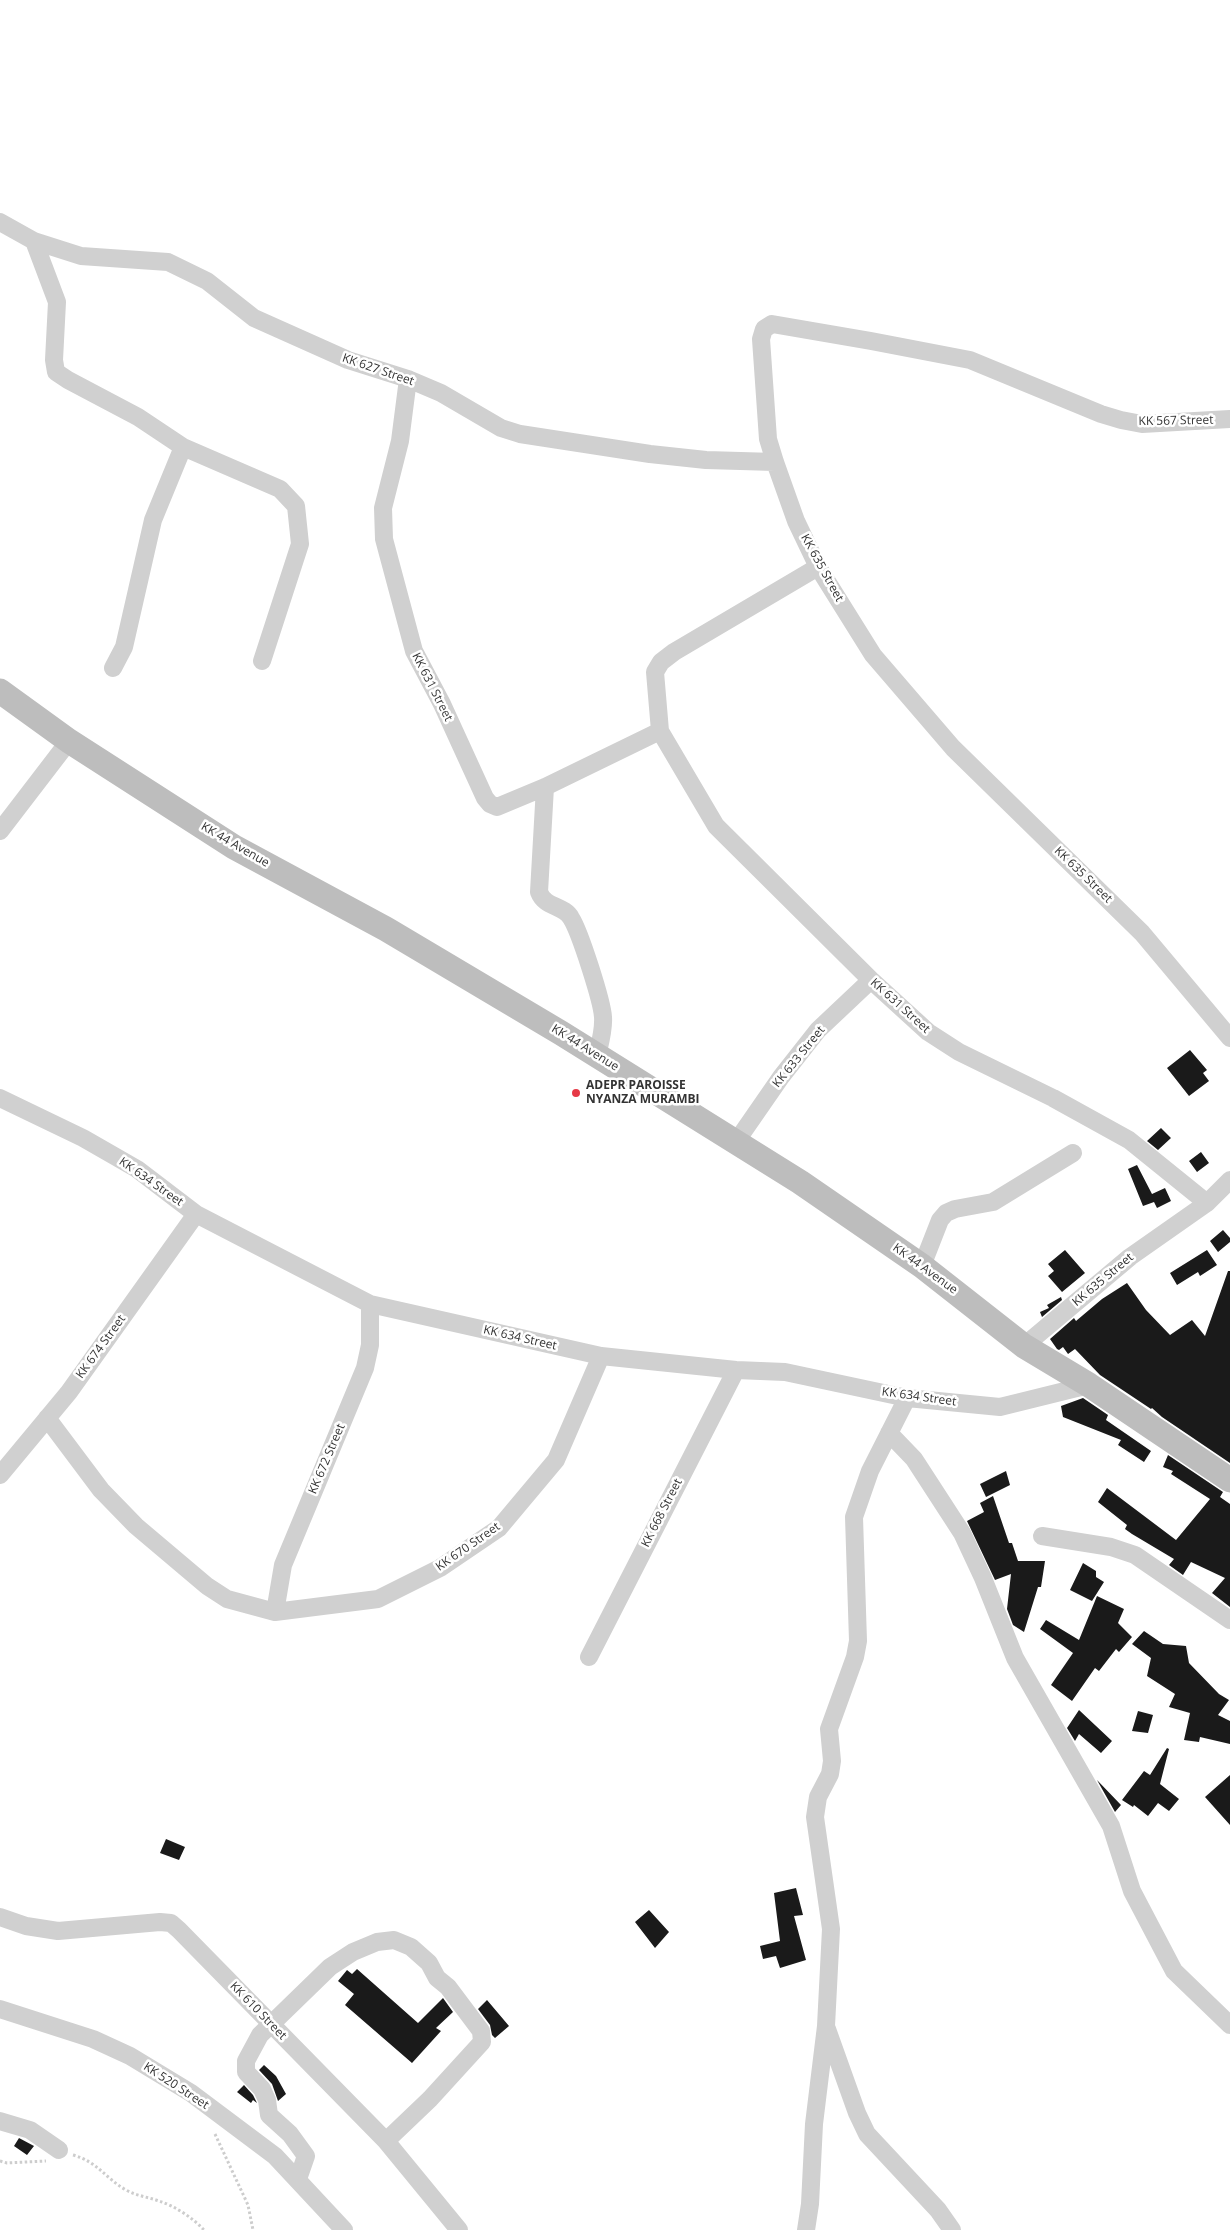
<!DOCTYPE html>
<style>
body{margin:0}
canvas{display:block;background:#fff}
</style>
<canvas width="1230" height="2230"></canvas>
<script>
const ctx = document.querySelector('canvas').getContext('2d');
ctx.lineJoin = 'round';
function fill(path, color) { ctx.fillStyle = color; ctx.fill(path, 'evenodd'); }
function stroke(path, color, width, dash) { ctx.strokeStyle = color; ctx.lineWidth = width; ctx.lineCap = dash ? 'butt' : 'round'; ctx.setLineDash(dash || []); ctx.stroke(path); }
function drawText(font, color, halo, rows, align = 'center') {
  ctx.font = font + ' "Open Sans",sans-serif'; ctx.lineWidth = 5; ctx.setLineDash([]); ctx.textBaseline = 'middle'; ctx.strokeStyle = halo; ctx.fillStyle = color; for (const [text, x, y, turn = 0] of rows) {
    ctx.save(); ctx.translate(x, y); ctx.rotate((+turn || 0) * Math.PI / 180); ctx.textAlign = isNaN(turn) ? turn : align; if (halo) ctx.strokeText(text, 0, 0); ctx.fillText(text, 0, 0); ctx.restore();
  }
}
fill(new Path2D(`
 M1190,1050L1207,1070L1203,1073L1209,1081L1189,1096L1167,1068Z
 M1161,1128L1171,1138L1158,1150L1147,1141Z
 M1201,1152L1209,1163L1197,1172L1189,1161Z
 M1137,1165L1152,1194L1165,1188L1171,1201L1157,1208L1154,1202L1143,1206L1128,1169Z
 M1223,1230L1230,1238V1242L1218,1252L1210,1241Z
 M1065,1250L1085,1273L1062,1292L1048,1276L1054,1271L1048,1264Z
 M1207,1250L1217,1265L1200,1276L1198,1272L1177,1285L1170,1273Z
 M1228,1271H1230V1463L1162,1417L1152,1408L1151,1409L1100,1375L1075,1349L1068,1354L1063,1347L1059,1350L1057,1349L1050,1339L1074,1318L1076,1321L1102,1299L1127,1283L1146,1310L1170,1335L1192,1320L1205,1336Z
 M1061,1297L1062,1300L1042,1317L1040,1312L1049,1308L1047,1305Z
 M1083,1398L1108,1415L1106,1420L1151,1451L1144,1462L1118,1445L1121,1440L1063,1417L1061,1406Z
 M1168,1455L1223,1492L1220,1497L1230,1504V1607L1212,1593L1225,1578L1191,1562L1183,1575L1169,1565L1174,1559L1132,1534L1125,1529L1127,1525L1098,1502L1107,1488L1176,1540L1210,1499L1171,1474L1173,1471L1163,1467Z
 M1006,1471L1010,1485L986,1497L980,1484Z
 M993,1496L1009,1543H1012L1018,1561H1045L1041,1587H1038L1024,1632L1013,1625L1007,1609L1011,1574L995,1580L967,1521L984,1512L980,1503Z
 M1083,1563L1096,1571V1577L1104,1582L1092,1601L1070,1590Z
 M1097,1596L1124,1609L1118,1623L1132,1637L1119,1652L1116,1649L1099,1671L1095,1668L1072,1701L1051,1685L1073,1653L1040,1629L1046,1620L1079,1640Z
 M1144,1631L1163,1644L1186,1646L1189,1663L1219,1694L1229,1700L1218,1715L1230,1721V1744L1200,1737L1199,1742L1184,1740L1190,1713L1169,1707L1175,1694L1147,1676L1151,1658L1132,1644Z
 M1079,1710L1112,1741L1101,1753L1079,1734L1075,1741L1067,1728Z
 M1138,1711L1153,1715L1148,1733L1132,1731Z
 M1167,1748L1169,1749L1160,1784L1179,1799L1169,1811L1158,1803L1148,1816L1134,1805L1133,1807L1122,1800L1144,1771L1150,1775Z
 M1230,1775V1825L1205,1797Z
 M1097,1780L1121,1805L1115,1812Z
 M166,1839L185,1847L179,1860L160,1853Z
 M796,1888L803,1915L794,1916L806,1960L780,1968L776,1956L763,1959L760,1946L780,1941L774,1893Z
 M649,1910L669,1932L655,1948L635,1922Z
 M357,1969L418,2023L443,1998L453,2012L436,2028L441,2031L412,2063L345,2005L354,1994L338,1981L347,1970L352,1974Z
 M487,2000L509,2026L495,2038L492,2035L490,2025L478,2009Z
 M264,2065L276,2076L286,2094L278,2101L272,2084L259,2070Z
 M244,2085L253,2095L257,2103L253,2100L251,2103L237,2092Z
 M19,2138L34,2146L27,2155L14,2146Z`), '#1a1a1a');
stroke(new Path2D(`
 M215,2134L248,2205L253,2230
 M73,2155C98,2162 105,2178 126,2190C137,2196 148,2197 159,2201C175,2206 193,2218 204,2230
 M0,2161L7,2163L46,2161`), '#cdcdcd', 3, [2.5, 2.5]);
stroke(new Path2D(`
 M0,222L34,241L81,256L168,262L207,281L254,318L348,360L408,379L441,393L501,428L520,434L650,454L706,460L775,462
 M34,241L57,302L54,360L56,372L68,380L138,417L183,447L280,489L296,506L300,544L262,661
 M408,379L400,441L383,508L384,539L414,651L442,704L485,798L490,804L497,807L545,787L660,731
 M1230,419L1142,424L1121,420L1101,414L970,360L871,341L772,324L764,329L761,339L768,439L775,462L796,521L818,567L873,655L953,748L1142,933L1230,1038
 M818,567L674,652L661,662L655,672L660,731L716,826L871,980L928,1032L959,1052L1053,1098L1129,1140L1207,1203
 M113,668L124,647L153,520L183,447
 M545,787L539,892C545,908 564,905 571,918C580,932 602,1001 603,1017C604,1030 600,1043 597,1056
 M0,831L69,741
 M0,1098L83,1138L137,1169L196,1214L370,1304L601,1356L736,1370L785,1372L907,1398L1000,1407L1089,1385
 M736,1142L781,1077L818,1030L871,980
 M922,1266L940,1220L946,1213L955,1209L993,1202L1073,1153
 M1024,1346L1130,1257L1207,1203L1230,1180
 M47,1418L101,1490L136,1526L207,1586L227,1599L275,1612L378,1599L440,1568L499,1528L556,1460L601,1356
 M889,1433L914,1459L962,1533L983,1578L1015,1658L1111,1826L1132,1891L1174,1971L1230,2025
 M0,1475L69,1392L196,1214
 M1042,1536L1111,1547L1135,1555L1230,1620
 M275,1612L283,1565L365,1368L370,1345V1304
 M589,1657L736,1370
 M0,1917L26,1926L58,1931L160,1922L171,1923L179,1930L386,2141L459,2230
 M0,2009L93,2039L130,2056L191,2093L275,2156L344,2230
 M827,2029L857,2113L867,2134L938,2210L952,2230
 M0,2121L30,2130L59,2150
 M298,2179L306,2156L290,2134L269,2115L267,2100L262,2089L246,2072V2061L260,2035L330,1967L353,1952L377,1942L394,1940L411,1947L429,1963L437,1978L448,1987L481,2031L482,2042L430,2099L386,2141
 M806,2230L810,2204L814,2124L826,2026L831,1929L815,1817L818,1797L830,1774L832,1761L829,1729L855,1657L858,1641L854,1517L870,1471L907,1398`), '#d0d0d0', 18);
stroke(new Path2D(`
 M0,691L69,741L234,847L386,929L561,1033L800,1182L922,1266L1024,1346L1089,1385L1230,1480`), '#bdbdbd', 25);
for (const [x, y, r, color] of [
 [576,1093,5,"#e63946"]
]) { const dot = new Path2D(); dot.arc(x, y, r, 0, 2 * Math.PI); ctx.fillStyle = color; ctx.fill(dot); stroke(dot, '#fff', 2); }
drawText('12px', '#333', '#fff', [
 ["KK 627 Street",378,370,19],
 ["KK 567 Street",1176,421,-1],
 ["KK 635 Street",822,568,61],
 ["KK 631 Street",432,687,63],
 ["KK 44 Avenue",235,845,30],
 ["KK 635 Street",1083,875,44],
 ["KK 631 Street",900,1006,42],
 ["KK 44 Avenue",585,1048,32],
 ["KK 633 Street",799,1057,-51],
 ["KK 634 Street",151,1182,35],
 ["KK 44 Avenue",925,1269,36],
 ["KK 635 Street",1103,1280,-40],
 ["KK 634 Street",520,1338,13],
 ["KK 674 Street",101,1347,-54],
 ["KK 634 Street",919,1397,8],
 ["KK 672 Street",327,1459,-67],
 ["KK 668 Street",662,1513,-63],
 ["KK 670 Street",468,1547,-35],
 ["KK 610 Street",258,2011,46],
 ["KK 520 Street",176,2086,33]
]);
drawText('bold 12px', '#333', '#fff', [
 ["ADEPR PAROISSE",586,1086],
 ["NYANZA MURAMBI",586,1100]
], 'left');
</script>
